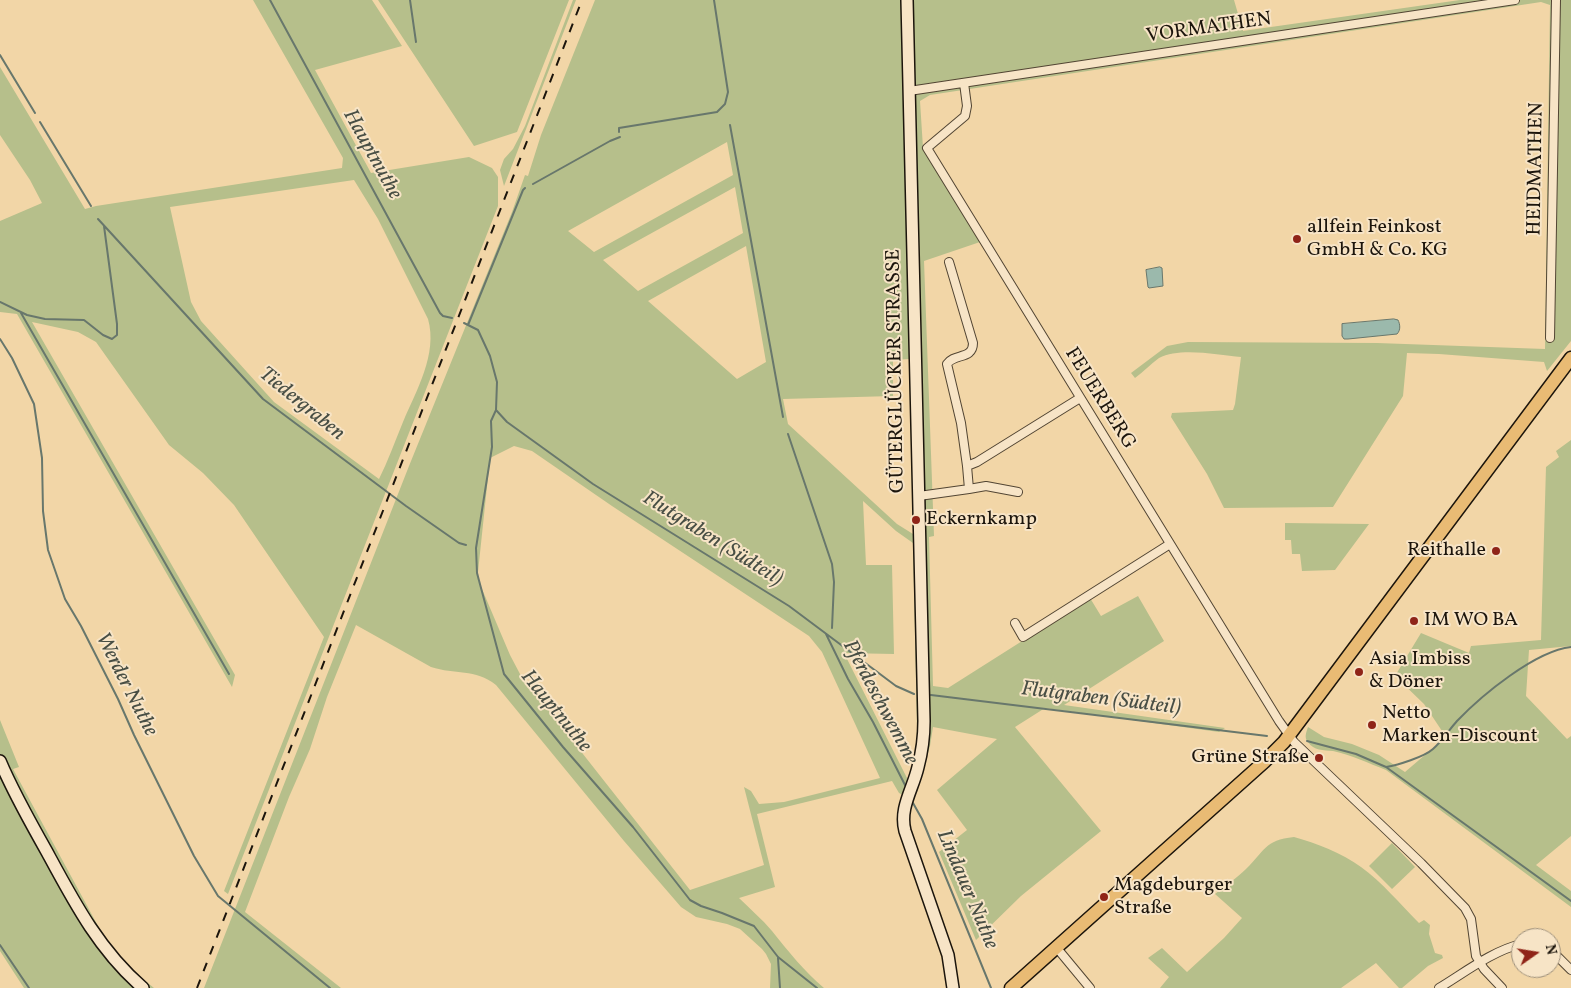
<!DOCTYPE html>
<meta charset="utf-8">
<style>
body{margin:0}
#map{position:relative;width:1571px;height:988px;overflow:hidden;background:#f2d6a7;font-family:Vollkorn,serif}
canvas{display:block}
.north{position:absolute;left:1511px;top:928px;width:50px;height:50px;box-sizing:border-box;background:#f7e4c6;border:1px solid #9f917c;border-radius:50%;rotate:77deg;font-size:14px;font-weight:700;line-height:20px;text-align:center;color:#1c150c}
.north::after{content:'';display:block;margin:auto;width:18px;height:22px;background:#8f2418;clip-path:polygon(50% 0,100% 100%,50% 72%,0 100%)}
</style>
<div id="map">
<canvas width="1571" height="988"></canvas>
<div class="north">N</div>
</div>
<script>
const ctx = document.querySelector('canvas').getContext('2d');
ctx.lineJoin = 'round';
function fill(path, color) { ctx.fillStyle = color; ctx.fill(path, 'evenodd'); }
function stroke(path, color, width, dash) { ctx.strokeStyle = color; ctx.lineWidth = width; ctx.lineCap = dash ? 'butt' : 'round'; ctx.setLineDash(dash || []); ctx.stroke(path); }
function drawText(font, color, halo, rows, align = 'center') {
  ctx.font = font + ' Vollkorn,serif'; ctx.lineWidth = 4; ctx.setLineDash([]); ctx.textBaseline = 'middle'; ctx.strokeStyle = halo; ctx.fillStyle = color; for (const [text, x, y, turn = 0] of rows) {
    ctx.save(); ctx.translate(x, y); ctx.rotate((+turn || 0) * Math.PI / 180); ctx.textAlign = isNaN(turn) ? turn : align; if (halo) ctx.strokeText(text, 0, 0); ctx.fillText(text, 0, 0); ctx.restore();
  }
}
fill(new Path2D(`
 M253,0H372L402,46L315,70L371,173L469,157L492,168L498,177V206L228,894L224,891L324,637L234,505L203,473L169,445L96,342L78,332L32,322L235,675L232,687L17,314L0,312V221L42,203L30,180L0,135V67L85,209L96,206L342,168L343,158ZM354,180L378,219L428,319C438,354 416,391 403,422C395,441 388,461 379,479L274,402L201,321L191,302L170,207Z
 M378,0H569L517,132L474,146Z
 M573,0H576L504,186L500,170L504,159L513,149L525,126Z
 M595,0H1234L1243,31L1460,0H1571V341L1547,371L1544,362L1439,354L1407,353L1403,396L1333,507L1224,508L1207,474L1171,417L1172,413L1233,410L1235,404L1241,357C1218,355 1180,347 1159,358C1151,364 1143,372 1135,378L1131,373L1167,346L1188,342L1377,343L1545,349L1550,5L1541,2L930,95L920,101L923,148L980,242L924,261L934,536L929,537L933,686L948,688L1090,598L1101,616L1138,596L1164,641L1064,705L1225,728L1219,732L1045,708L1015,727L1101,831L1021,896L976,940L939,852L967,830L937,790L997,739L933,727L930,746L917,792L909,783L903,795L899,793L892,781L757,814L775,887L739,898C750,909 762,919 772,931C788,951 804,971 824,988H770L771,964L766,954L762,949L740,929L727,924L696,917L681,907L624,841L496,685C475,668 455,675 431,667L356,625L327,697L310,749L289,797L245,912L341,988H204L409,466L512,212L525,175L528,176L541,135ZM727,142L733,175L594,252L568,231ZM735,187L743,233L638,291L603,260ZM746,246L766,362L737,379L648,301ZM909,359L913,533V534L897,524L788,424L783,399L893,396V360ZM514,446L532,451L612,506L809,636L822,652L880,778L784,802L759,804L751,791L744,787L764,865L690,890L520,674L510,655L479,582L478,572L490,458ZM863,501L896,531L913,543L917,730L915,758L909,782L844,653L894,654L892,565H866Z
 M1571,440V646L1529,650L1526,696L1567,739L1571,736V836L1536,865L1571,891V907L1386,770C1368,763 1352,755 1333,751C1323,750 1314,751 1308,742C1304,738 1306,733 1308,727L1324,737L1352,744L1379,755L1405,772L1446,737L1424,704L1395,676L1421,633L1469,653L1471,646L1541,640L1546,467L1559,457L1556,451Z
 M1285,523L1369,524L1335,570L1302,571L1300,554H1292L1291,540H1285Z
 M0,720L19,767L13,769L111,950L122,962L154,988H24L0,951Z
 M1294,837C1316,843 1342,853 1361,867C1382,882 1401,905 1419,923L1424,920L1430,925L1429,934L1435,953L1442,955L1443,958L1428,966L1402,988H1399L1376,963L1341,988H1160L1169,977L1148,958L1162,948L1187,972L1224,938L1242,918L1215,894C1225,886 1237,878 1246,869C1265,851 1264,840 1294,837Z
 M1392,843L1415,867L1392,889L1369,866Z`), '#b6bf8b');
const water = new Path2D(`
 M1160,267L1162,268L1163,286L1149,288L1148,287L1146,270Z
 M1394,319L1398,320C1400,324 1401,330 1397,334L1348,339H1344L1342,336V324Z`);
fill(water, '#9bb9ac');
stroke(water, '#68776c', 1);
stroke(new Path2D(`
 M270,0L440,313L443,316L452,318
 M410,0L416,42
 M0,55L35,113
 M40,122L91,206
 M730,125L783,417
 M619,132V128L717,112L725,104L728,92L714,0
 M533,184L610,141L620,137
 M98,219L263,399L406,506L459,543L466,545
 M0,302L27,315L45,319L84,320L103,335L112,339L117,335V324L104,226
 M21,313L229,674
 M464,323L478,330L490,356L497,382L496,410L491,421L492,447L476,548L477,573L504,674L563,747L633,827L690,900L701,906L722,913L754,926L778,957L817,988
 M468,325L523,190L525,188
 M0,339L12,358L34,404L42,458L43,511L48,550L65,599L81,626L118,699L134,735L194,856L218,896L330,988
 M496,410L507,422L593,484L789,606L896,686L914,694
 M788,434L832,564L834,582L832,628
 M826,634L848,679L873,722L905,785
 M931,695L1267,736
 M1307,741L1356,754L1386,767L1571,901
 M1386,767C1398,765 1424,757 1433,749C1442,741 1449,730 1457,721C1482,695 1535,651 1571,647
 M913,803L922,819L991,988
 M0,945L29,988
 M778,958L780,988`), '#68776c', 2);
const street = new Path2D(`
 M964,83L967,106L965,116L927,148L1279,721L1294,742L1421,863L1465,908L1471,919L1476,956L1484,969L1502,988
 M909,91L1515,0
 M949,262L973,343C973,360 954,353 947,364L961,423L967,466
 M1550,338L1556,0
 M969,489L986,486L1018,492
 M919,496L969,489L967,466L977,462L1080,398
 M1015,623L1023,637L1170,544
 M1056,947L1090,988
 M1551,950L1571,970
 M1439,988C1464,973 1492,951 1521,944`);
const secondary = new Path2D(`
 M907,0L924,721C924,736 922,752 918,767C913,789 899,808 905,831L948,955L953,988
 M0,761C13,792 30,822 47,852C74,902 99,950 143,988`);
const primary = new Path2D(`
 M1011,988L1264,762L1284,742L1571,358`);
stroke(street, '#524533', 10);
stroke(secondary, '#1c150c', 14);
stroke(primary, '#1c150c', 15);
stroke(street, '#f7e4c6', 8);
stroke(secondary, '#f7e4c6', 11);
stroke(primary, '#e9bb74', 12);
stroke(new Path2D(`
 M197,988L582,0`), '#1c150c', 2, [9, 9]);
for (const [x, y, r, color] of [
 [1297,239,5,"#8f2418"],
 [916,520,5,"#8f2418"],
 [1496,551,5,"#8f2418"],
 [1414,621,5,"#8f2418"],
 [1359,672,5,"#8f2418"],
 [1372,725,5,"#8f2418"],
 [1319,758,5,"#8f2418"],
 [1104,897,5,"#8f2418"]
]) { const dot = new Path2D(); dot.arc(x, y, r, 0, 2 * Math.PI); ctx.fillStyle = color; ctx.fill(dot); stroke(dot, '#f7e4c6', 2); }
drawText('20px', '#1c150c', '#f7e4c6', [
 ["VORMATHEN",1209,29,-8],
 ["HEIDMATHEN",1537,169,-89],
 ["GÜTERGLÜCKER STRASSE",897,371,-91],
 ["FEUERBERG",1099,399,58]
]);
drawText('20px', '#1c150c', '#f7e4c6', [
 ["allfein Feinkost",1307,228],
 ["GmbH & Co. KG",1307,251],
 ["Eckernkamp",926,520],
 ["Reithalle",1486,551,"right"],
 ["IM WO BA",1424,621],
 ["Asia Imbiss",1369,660],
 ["& Döner",1369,683],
 ["Netto",1382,714],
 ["Marken-Discount",1382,737],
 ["Grüne Straße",1309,758,"right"],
 ["Magdeburger",1114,886],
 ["Straße",1114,909]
], 'left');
drawText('italic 21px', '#484e44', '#f7e4c6', [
 ["Hauptnuthe",371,155,61],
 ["Tiedergraben",301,405,39],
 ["Flutgraben (Südteil)",712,540,32],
 ["Werder Nuthe",125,685,63],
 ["Flutgraben (Südteil)",1101,700,7],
 ["Pferdeschwemme",879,703,62],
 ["Hauptnuthe",555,712,51],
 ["Lindauer Nuthe",966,890,67]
]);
</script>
